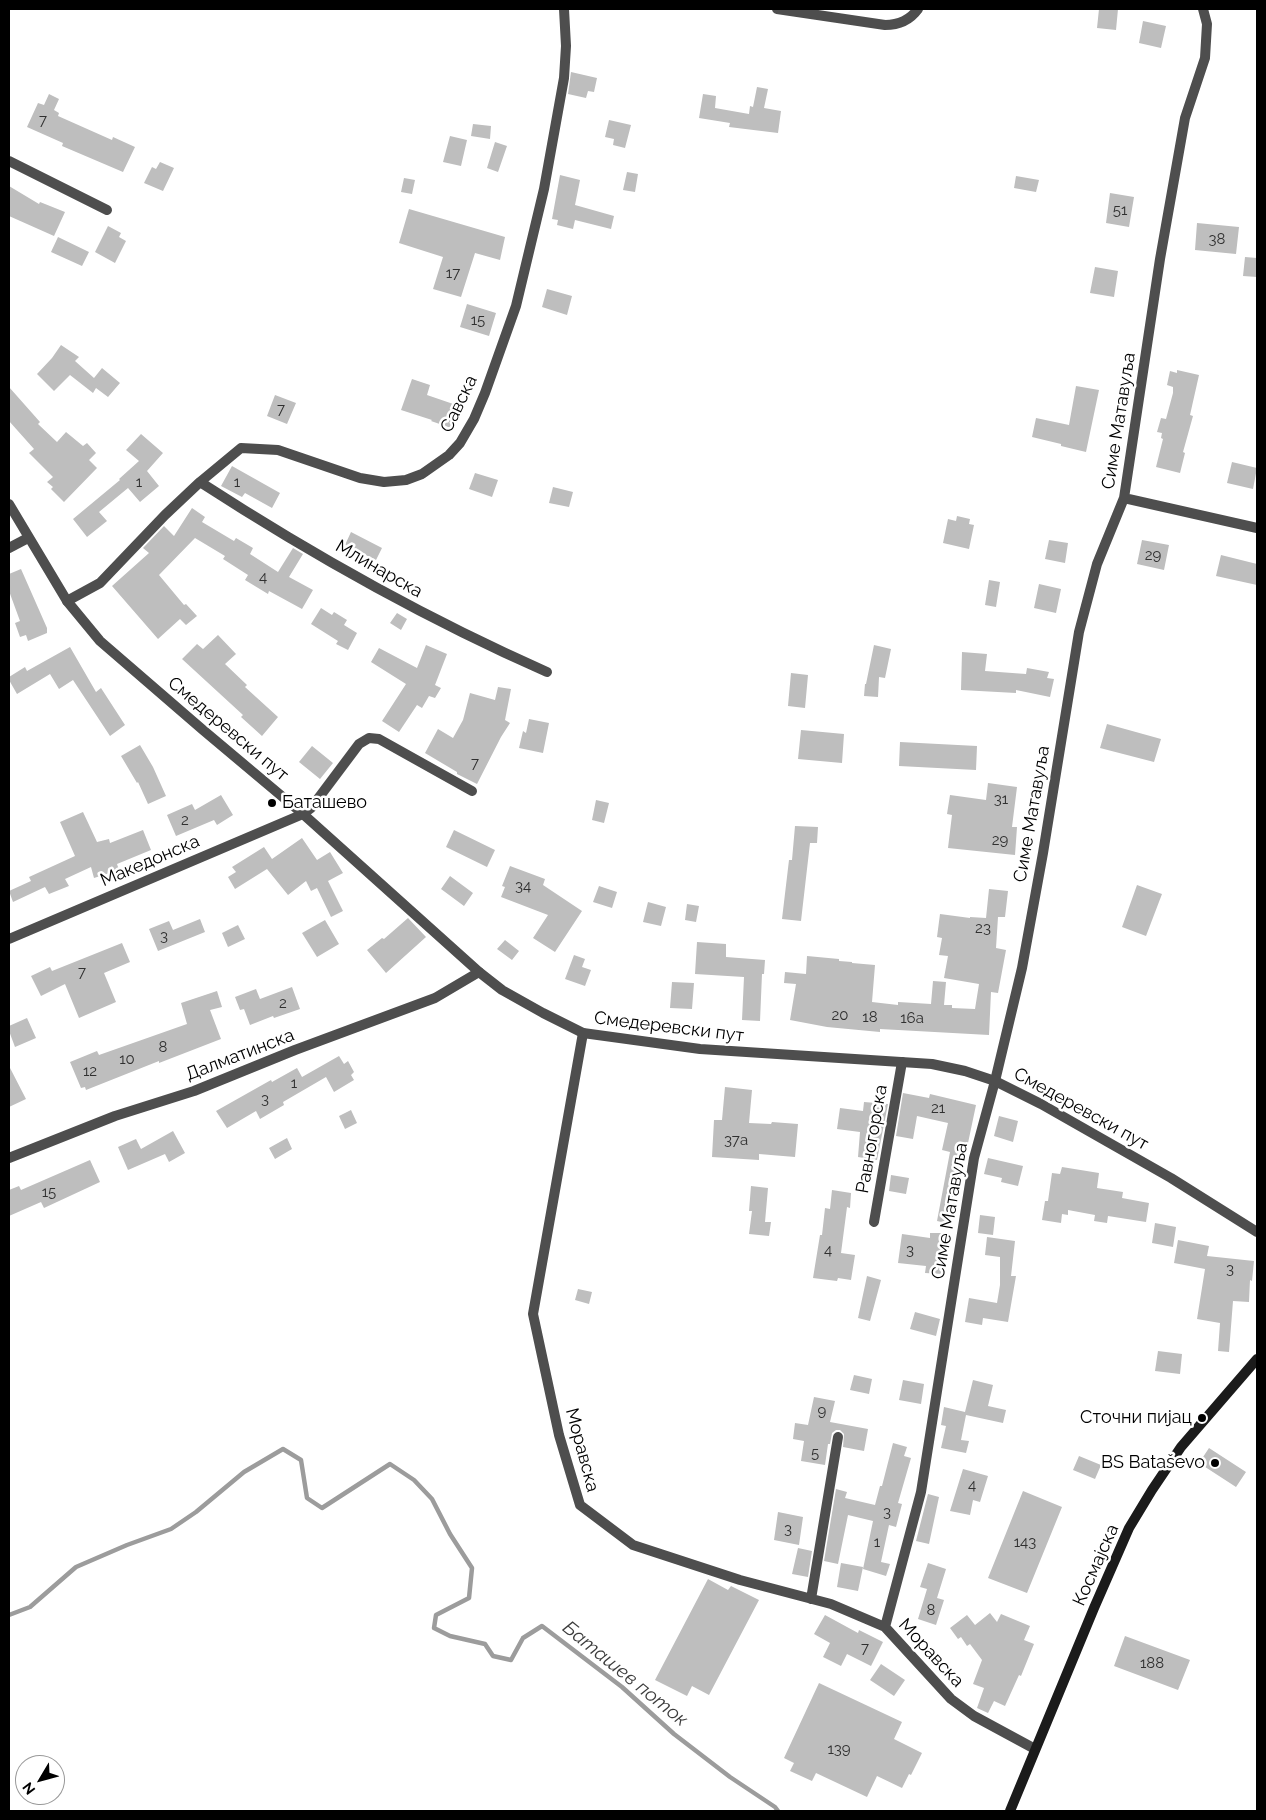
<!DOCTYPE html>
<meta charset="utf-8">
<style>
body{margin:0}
#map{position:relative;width:1266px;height:1820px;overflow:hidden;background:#fff;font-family:Raleway,sans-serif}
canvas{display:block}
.frame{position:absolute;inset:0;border:10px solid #000;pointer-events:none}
.north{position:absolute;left:15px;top:1755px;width:50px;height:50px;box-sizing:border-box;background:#fff;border:1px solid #999;border-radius:50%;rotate:233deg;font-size:14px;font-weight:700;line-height:20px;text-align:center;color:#000}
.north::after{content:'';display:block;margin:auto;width:18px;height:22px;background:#000;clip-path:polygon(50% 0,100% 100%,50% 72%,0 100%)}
</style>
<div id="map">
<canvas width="1266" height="1820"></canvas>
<div class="frame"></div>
<div class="north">N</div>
</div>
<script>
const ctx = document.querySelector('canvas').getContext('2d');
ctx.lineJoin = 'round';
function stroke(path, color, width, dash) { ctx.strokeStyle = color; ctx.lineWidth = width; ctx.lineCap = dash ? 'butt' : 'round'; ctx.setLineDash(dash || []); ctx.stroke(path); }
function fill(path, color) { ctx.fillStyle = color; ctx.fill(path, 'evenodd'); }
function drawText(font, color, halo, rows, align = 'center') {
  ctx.font = font + ' Raleway,sans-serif'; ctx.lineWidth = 5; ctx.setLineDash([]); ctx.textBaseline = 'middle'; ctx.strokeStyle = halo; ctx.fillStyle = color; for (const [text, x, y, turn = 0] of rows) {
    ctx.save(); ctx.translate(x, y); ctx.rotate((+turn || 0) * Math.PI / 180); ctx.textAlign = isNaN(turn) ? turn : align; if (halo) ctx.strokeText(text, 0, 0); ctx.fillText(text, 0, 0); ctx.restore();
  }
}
stroke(new Path2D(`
 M9,1615L30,1607L76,1567L127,1545L171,1529L196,1512L244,1472L283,1449L301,1460L307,1498L322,1508L390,1464L414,1480L432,1499L450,1534L472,1568L469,1598L436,1615L434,1628L450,1636L485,1644L493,1656L511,1660L523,1638L542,1626L622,1687L674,1734L730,1777L775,1807L778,1811`), '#9c9c9c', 4.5);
fill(new Path2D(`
 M1099,9H1118L1116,30L1097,28Z
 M1143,21L1166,26L1161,48L1139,43Z
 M571,72L597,78L594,92L588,91L586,98L568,94Z
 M757,87L768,89L764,108L781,111L778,133L729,127L730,123L699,118L703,94L716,96L715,108L749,114L750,106L753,107Z
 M49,94L59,99L54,110L59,113L58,116L112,140L113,137L135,147L123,172L62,146L63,143L27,127L38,103L44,105Z
 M609,120L631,125L625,148L613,145L614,139L605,137Z
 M473,124L491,126L490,139L471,136Z
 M450,136L467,140L461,166L443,162Z
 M495,142L507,146L498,172L487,168Z
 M160,162L174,168L163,191L144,183L152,167L156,169Z
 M627,172L638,174L635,192L623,190Z
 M560,175L580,180L575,205L614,216L611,229L575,220L573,229L557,225L558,220L552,219Z
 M1016,176L1039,180L1036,192L1014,188Z
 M404,178L415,180L412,194L401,192Z
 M9,186L39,204L40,202L65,212L54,236L9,216Z
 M1110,193L1134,197L1129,227L1106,223Z
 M409,209L505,237L500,260L475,253L461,297L433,289L443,257L399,243Z
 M1197,223L1239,227L1236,254L1195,250Z
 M108,226L121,233L119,237L126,241L115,263L95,252Z
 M58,237L89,252L82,266L51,252Z
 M1245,257L1257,258V277L1243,276Z
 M1095,267L1118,271L1114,297L1090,293Z
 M547,289L572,296L567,315L542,307Z
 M467,304L496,313L489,336L460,327Z
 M61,345L79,357L75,361L94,378L102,368L120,383L108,397L96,388L93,393L70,375L54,391L37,374L52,358Z
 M1177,370L1199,375L1190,415L1193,416L1183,452L1185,453L1180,473L1156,467L1163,439L1161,438L1162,433L1157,432L1161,418L1166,419L1173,393V387L1167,385L1170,371L1177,373Z
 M412,379L430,385L427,395L462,407L454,429L431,421L432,420L401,410Z
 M1076,386L1099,390L1086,452L1061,446V444L1032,437L1036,418L1069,425Z
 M9,387L40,422L38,424L57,442L66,432L83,446L87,443L96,453L89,460L97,468L64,502L51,489L53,487L47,482L53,477L29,453L34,449L9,421Z
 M275,395L296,403L287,424L267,416Z
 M141,434L163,453L147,471L159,486L140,502L128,488L99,512L107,521L87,537L73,519L120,480L119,479L139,461L126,450Z
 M1232,462L1257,468L1253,489L1227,483Z
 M232,466L280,493L272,508L245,493L242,497L221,486Z
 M475,473L498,480L492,497L469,489Z
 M553,487L573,492L569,507L549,503Z
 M192,508L205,517L202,522L234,541L236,538L253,548L250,554L278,572L293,548L303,554L289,577L313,590L302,609L269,591L268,594L245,580L248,575L223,559L225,556L195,538L159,575L184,605L186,604L197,616L186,625L180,619L158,639L112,586L149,553L143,548L164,526L174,536Z
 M957,516L970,519L969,524L974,525L969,549L943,543L948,519L956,521Z
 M351,532L382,548L376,560L345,545Z
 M1049,540L1068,543L1065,563L1045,559Z
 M1142,540L1169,545L1164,570L1137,564Z
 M1221,555L1257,564V585L1216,576Z
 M21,569L47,628V633L28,641L26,635L20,637L15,623L20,621L9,591V574Z
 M989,580L1000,582L996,607L985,605Z
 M1039,584L1061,589L1056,613L1034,608Z
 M321,608L332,615L334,612L347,620L344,625L357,633L348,650L336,644L338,641L311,624Z
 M397,613L407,619L401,630L390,623Z
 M218,635L236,654L225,664L247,685L245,687L278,717L262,736L241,717L243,715L182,659L197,644L203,649Z
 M426,645L447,654L435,685L441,688L435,698L429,696L422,708L417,705L399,732L382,721L406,684L371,662L379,648L417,668Z
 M874,645L891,649L885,678L879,677L878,697L864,696L865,684H866Z
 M70,647L96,692L101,688L125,725L110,736L73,680L59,689L50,674L17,694L9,680V677L25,667L27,671Z
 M962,652L987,654L985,671L1026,674L1027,668L1049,672L1047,678L1054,679L1050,697L1016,690V693L961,690Z
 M791,673L808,675L805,708L788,706Z
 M498,687L511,689L505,720L510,723L501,737L477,784L457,774V772L425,753L438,729L453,738L463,720L470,693L495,700Z
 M529,719L549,723L543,753L519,748L523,731L526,733Z
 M1107,724L1161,739L1154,762L1100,748Z
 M801,730L844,734L842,763L798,759Z
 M900,742L977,746L976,770L899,766Z
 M140,745L153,767L166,796L148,804L138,782L137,783L121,756Z
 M312,746L333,763L320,779L299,762Z
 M988,783L1017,787L1012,827H1017L1015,855L948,848L952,815L947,814L950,795L986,800Z
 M221,795L233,815L217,825L214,820L176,836L167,815L192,804L195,810Z
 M596,800L609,803L604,823L592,820Z
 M83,812L97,842L109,839L110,843L143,830L151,850L117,864L119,870L94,878L91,867L65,879L69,886L49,894L45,887L13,902L9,891L31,881L29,877L75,856L60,822Z
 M795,826L818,827L817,843H810L801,921L782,919L789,860H792Z
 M454,830L495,850L487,867L446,847Z
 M302,838L317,860L330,852L343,873L328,881L343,911L331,917L317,888L311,891L306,881L288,895L267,869L235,889L228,877L236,872L232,867L264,847L272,859Z
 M510,866L545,879L543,885L582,911L555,952L533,938L548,915L501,897L505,887L502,886Z
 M450,876L473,893L464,906L441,889Z
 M1137,885L1162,894L1146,936L1122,927Z
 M599,886L617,892L612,908L593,902Z
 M989,889L1008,891L1005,917H998L996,948L1006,950L998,993L991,992L989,1035L880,1029V1032L827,1027L790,1020L796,984L784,983L785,972L806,974L807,956L839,959V961L852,962V963L875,965L872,1002L898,1005V1002L931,1004L933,981L946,982L944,1005H952V1008L975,1009L979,984L944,978L948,956L939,955L942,938L937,937L940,914L970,918V917L986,918Z
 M648,902L666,907L661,926L643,922Z
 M687,904L699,906L696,922L685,920Z
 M408,918L426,937L386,973L367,950L382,938L384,939Z
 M200,919L205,932L158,951L149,929L169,921L173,930Z
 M325,920L339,944L317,957L302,933Z
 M238,925L245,939L228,947L222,933Z
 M505,940L519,951L512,960L497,949Z
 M697,942L726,944V957L765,960L764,974H762L760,1021L742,1020L744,977L695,974Z
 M122,943L130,962L104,973L116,1002L79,1018L65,984L41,996L31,976L50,967L52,971Z
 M574,955L585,959L582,967L591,970L585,986L565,979Z
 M672,982L694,983L692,1009L670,1008Z
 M292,987L300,1009L274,1018L273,1016L250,1025L244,1009L240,1010L235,997L256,989L260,999Z
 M217,991L222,1007L210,1010L221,1039L159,1063V1061L86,1090L85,1087L81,1088L70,1062L97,1051L99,1055L187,1024L181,1003Z
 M27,1018L36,1038L15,1047L9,1031V1026Z
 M339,1056L344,1064L348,1061L354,1072L351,1075L354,1080L334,1092L326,1077L283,1102L284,1105L260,1119L256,1111L227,1128L216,1111L271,1080L272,1082L297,1068L302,1077Z
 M9,1066L26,1099L9,1107Z
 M725,1087L752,1090L749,1123L771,1124L772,1122L798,1124L795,1157L759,1154V1160L712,1157L714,1120H722Z
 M903,1093L929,1098L930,1094L976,1105L951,1224L937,1221L950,1152L942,1150L948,1123L917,1116L913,1139L896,1136Z
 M864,1102L888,1104L877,1160L858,1157L860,1132L837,1129L840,1108L863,1111Z
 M351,1110L357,1123L345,1129L339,1116Z
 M999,1116L1018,1121L1013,1142L994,1136Z
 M173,1131L185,1153L169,1162L165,1154L128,1170L118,1147L136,1139L141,1149Z
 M287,1138L292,1149L275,1159L269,1148Z
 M988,1158L1023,1166L1018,1186L1001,1182L1002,1178L984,1174Z
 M90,1160L100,1182L44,1208L41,1202L9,1216V1190L19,1186L21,1190Z
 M1062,1167L1099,1173L1097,1188L1123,1192L1122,1198L1149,1203L1146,1222L1108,1216L1107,1223L1094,1221L1095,1215L1068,1210V1215L1062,1214L1061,1223L1042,1220L1045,1201H1048L1052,1173L1060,1174Z
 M891,1175L909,1178L906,1194L889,1191Z
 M751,1186L768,1188L765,1222H771L769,1236L749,1234L752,1211H749Z
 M832,1190L851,1193L850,1208L847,1207L841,1253L855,1255L851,1280L838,1278L837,1281L813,1278L820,1235H822L825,1208L830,1209Z
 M980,1215L995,1217L993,1235L978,1233Z
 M1155,1223L1176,1227L1173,1247L1152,1243Z
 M930,1233H945L943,1274L925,1273L926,1266L898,1263L902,1234L930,1238Z
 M987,1237L1015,1241L1011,1276H1016L1008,1322L983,1318L982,1325L965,1322L969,1298L997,1303L1000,1285V1257L985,1255Z
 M1178,1240L1209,1246L1207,1256L1254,1261L1252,1281L1250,1280L1249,1302L1233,1301L1229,1352L1218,1351L1220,1323L1197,1319L1205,1269L1174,1263Z
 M867,1276L881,1280L870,1321L858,1318Z
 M578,1289L592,1292L589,1304L575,1300Z
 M915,1312L940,1319L936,1336L910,1329Z
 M1158,1351L1182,1354L1180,1374L1155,1371Z
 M854,1375L872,1379L869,1394L850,1390Z
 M903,1380L924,1384L921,1404L899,1400Z
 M973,1380L993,1385L988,1406L1006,1410L1003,1423L966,1415L961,1440L969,1441L966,1453L941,1448L946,1426L941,1425L944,1407L965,1412Z
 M814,1397L835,1401L830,1422L868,1429L864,1451L843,1447L844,1434L840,1430H836L832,1433L830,1444H828L825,1465L801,1461L804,1441L793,1439L795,1423L808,1425Z
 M893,1443L907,1447L904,1456L911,1458L898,1503L902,1504L896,1527L889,1525L881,1562L890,1564L886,1576L863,1569L873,1521L848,1515L838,1564L824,1561L836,1489L847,1492L845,1498L875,1505L880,1486H882Z
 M1209,1448L1246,1472L1236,1487L1199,1463Z
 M1079,1456L1101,1465L1095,1479L1073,1470Z
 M963,1469L988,1476L980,1502L973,1500L970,1515L950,1511Z
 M1023,1491L1062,1507L1027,1593L988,1578Z
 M928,1494L939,1497L929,1544L916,1541Z
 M778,1512L803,1517L799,1545L774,1540Z
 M798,1548L812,1551L808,1577L792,1574Z
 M841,1563L863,1567L858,1591L837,1587Z
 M928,1563L946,1569L937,1598L944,1600L936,1625L918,1619L927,1589L920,1587Z
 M708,1579L728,1590L731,1586L759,1600L709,1695L692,1686L687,1696L655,1680Z
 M990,1613L997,1622L1001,1614L1030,1626L1024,1640L1034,1644L1021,1676L1019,1675L1005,1706L994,1701L988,1713L977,1708L984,1688L973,1684L982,1660L970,1644L967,1646L961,1637L958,1639L950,1628L967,1615L975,1625Z
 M825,1615L858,1633L859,1630L883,1642L871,1666L847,1654L841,1666L823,1657L830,1643L814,1634Z
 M1125,1636L1190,1660L1178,1690L1114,1666Z
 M881,1664L905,1680L894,1696L870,1680Z
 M819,1683L902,1722L894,1739L922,1753L911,1775L909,1774L902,1788L877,1776L867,1797L816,1773L812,1781L790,1771L794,1763L784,1758Z`), '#bebebe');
stroke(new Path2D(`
 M777,9L885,25C899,25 910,20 918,9
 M9,161L107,210
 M200,482C311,554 427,619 547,672
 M1124,498L1257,528
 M9,548L28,538
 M67,601L100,583L165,515L200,482L241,448L278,450L360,478L384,482L406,480L422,474L449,455L460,443L474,419L485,393L516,306L544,189L564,78L566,46L564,9
 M9,939L303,814L311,808L359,744L369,738L379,739L472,791
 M583,1033L533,1314L559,1435L580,1505L633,1545L740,1580L831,1604L885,1627L951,1699L974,1716L1035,1749
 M9,1158L115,1116L194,1091L295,1050L435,998L479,972
 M874,1222L902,1062
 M811,1599L838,1437
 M885,1627L921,1492L974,1158L995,1081L1022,968L1043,853L1079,632L1097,564L1124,498L1160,259L1185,118L1205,58L1207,24L1203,9`), '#4e4e4e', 10);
stroke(new Path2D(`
 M9,504L67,601L100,641L203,730L303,814L479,972L502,990L543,1013L583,1033L700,1049L932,1064L965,1071L995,1081L1041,1104L1171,1178L1257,1232`), '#4e4e4e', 10);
stroke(new Path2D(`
 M1010,1811L1094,1608L1129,1528L1152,1490L1181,1447L1257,1359`), '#1b1b1b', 10);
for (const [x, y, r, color] of [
 [272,803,5,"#000"],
 [1202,1418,5,"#000"],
 [1215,1463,5,"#000"]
]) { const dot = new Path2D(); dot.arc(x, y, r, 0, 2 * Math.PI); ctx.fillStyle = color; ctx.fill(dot); stroke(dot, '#fff', 2); }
drawText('15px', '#303030', null, [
 ["7",43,120],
 ["51",1120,210],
 ["38",1217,239],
 ["17",453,273],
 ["15",478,320],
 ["7",281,409],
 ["1",139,482],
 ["1",237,482],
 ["29",1153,555],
 ["4",263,577],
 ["7",475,763],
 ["31",1001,799],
 ["2",185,820],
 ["29",1000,840],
 ["34",523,886],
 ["23",983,928],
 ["3",164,936],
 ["7",82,972],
 ["2",283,1003],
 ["20",840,1015],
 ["18",870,1017],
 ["16a",912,1018],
 ["8",163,1047],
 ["10",127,1059],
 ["12",90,1071],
 ["1",294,1083],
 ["3",265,1099],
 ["21",938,1108],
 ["37a",736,1140],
 ["15",49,1192],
 ["4",828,1250],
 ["3",910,1250],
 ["3",1230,1269],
 ["9",822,1411],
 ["5",815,1453],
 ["4",972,1485],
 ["3",887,1512],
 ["3",788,1529],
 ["1",877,1542],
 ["143",1025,1542],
 ["8",931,1610],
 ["7",865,1648],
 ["188",1152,1663],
 ["139",839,1749]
]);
drawText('18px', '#000', '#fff', [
 ["Савска",459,404,-64],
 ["Симе Матавуља",1119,421,-81],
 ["Млинарска",379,569,30],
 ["Смедеревски пут",228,729,40],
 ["Симе Матавуља",1032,814,-80],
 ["Македонска",150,861,-23],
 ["Смедеревски пут",669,1027,7],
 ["Далматинска",240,1055,-21],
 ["Смедеревски пут",1081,1109,29],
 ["Равногорска",872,1139,-80],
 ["Симе Матавуља",950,1211,-80],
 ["Моравска",582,1450,75],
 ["Космајска",1096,1565,-66],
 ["Моравска",931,1653,47]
]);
drawText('18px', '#000', '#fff', [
 ["Баташево",282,803,"left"],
 ["Сточни пијац",1192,1418],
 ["BS Bataševo",1205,1463]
], 'right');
drawText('italic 19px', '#3d3d3d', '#fff', [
 ["Баташев поток",625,1674,39]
]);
</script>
